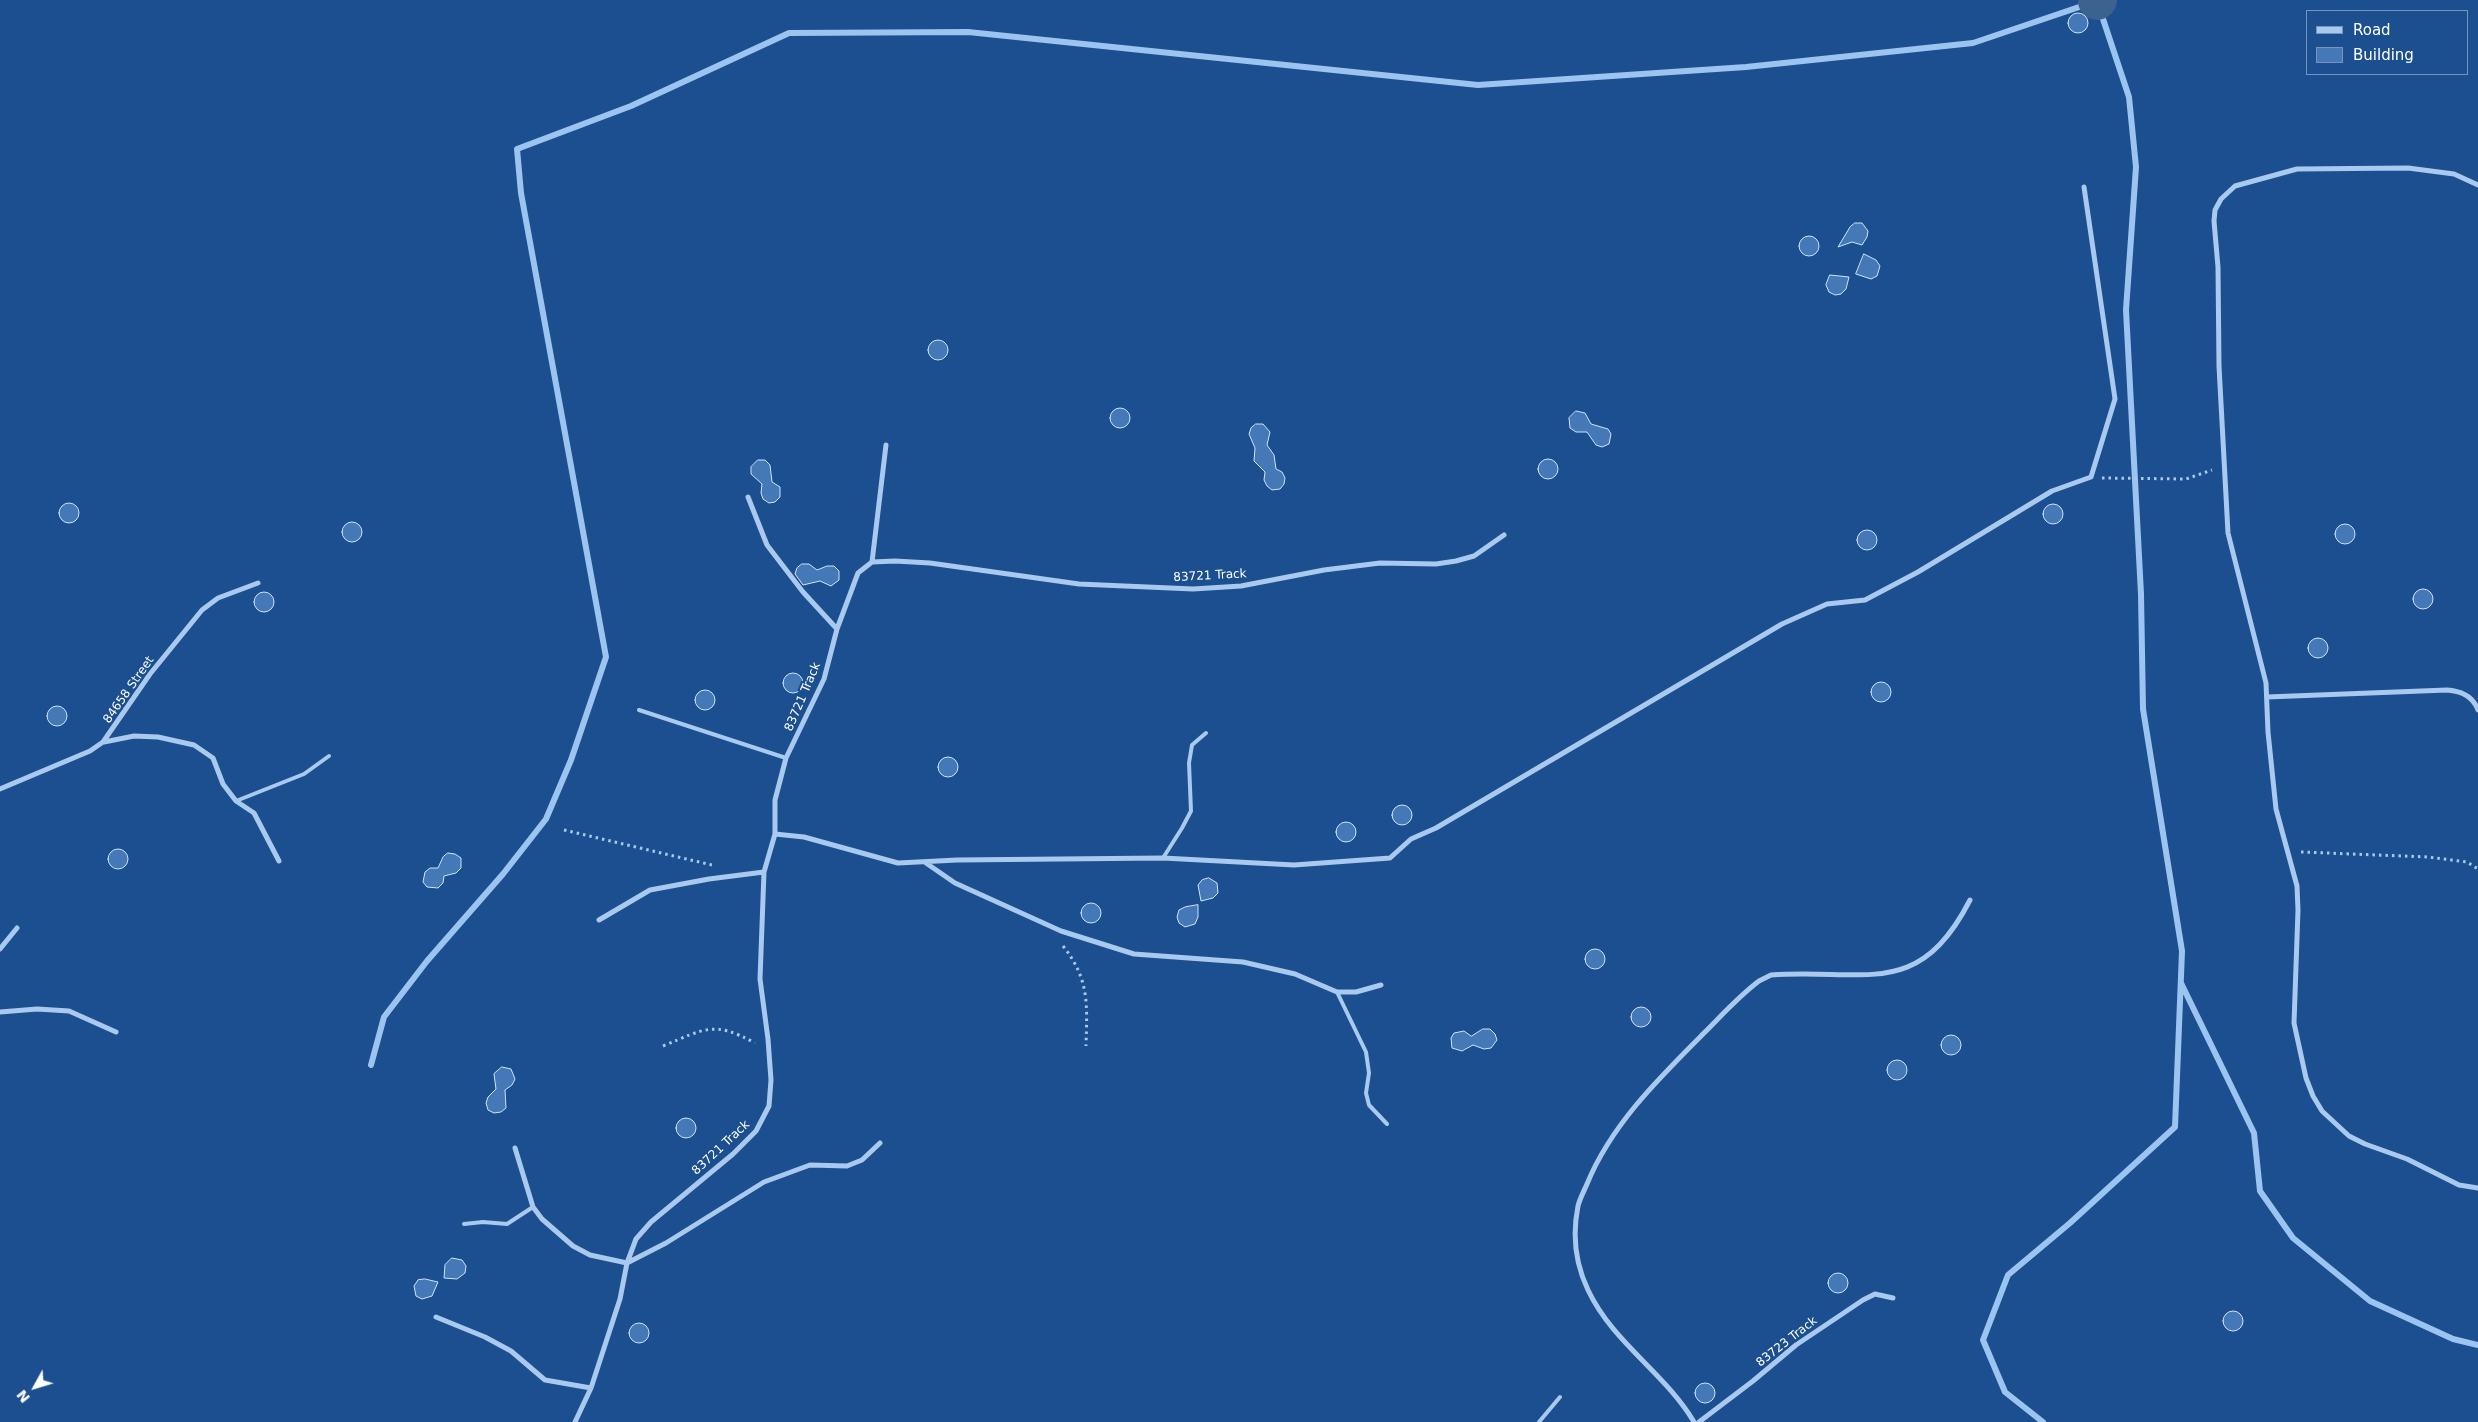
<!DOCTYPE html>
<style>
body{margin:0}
#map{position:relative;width:2478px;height:1422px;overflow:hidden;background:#1b4f8f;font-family:"DejaVu Sans",sans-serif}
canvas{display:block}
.legend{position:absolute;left:2306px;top:10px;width:162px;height:65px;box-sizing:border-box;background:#1b4f8f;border:1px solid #7695bc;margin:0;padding:6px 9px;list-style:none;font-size:15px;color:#fff}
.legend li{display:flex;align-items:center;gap:10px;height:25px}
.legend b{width:25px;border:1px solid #7695bc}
.north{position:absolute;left:10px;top:1362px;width:50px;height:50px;-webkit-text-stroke:4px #1b4f8f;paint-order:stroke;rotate:231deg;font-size:14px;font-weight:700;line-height:20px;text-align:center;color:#fff}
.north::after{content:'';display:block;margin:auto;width:18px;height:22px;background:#fff;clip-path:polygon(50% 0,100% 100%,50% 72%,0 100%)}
</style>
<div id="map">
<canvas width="2478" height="1422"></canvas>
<ul class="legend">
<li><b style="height:6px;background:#a9c9ee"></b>Road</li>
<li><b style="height:14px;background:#4478b7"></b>Building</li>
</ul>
<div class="north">N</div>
</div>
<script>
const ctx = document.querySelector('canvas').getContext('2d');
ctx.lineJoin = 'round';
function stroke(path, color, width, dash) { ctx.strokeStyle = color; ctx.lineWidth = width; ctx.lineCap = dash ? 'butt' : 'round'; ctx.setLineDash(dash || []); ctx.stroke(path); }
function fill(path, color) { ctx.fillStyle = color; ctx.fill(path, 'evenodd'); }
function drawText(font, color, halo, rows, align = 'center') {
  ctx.font = font + ' "DejaVu Sans",sans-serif'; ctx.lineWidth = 4.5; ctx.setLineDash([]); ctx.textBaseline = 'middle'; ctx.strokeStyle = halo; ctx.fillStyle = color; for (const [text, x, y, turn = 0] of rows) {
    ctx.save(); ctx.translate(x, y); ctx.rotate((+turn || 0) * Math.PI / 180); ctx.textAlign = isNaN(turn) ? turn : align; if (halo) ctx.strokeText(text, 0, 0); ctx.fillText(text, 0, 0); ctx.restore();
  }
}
stroke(new Path2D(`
 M2181,983L2254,1133L2260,1191L2293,1238L2370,1301L2453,1339L2478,1345
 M371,1065L384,1017L427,961L503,874L546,819L571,760L606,657L521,193L517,149L631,106L789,33L968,32L1478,85L1746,67L1973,43L2097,1L2129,97L2136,167L2126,310L2141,594L2143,709L2182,951L2175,1127L2070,1223L2008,1275L1983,1340L2005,1392L2043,1422`), '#9cc4f0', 6);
stroke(new Path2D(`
 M2097,1L2098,0`), '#3c6290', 38);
const building = new Path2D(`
 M2068 23a10 10 0 1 1 20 0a10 10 0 1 1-20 0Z
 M1855,223H1862L1868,231L1867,237L1862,245L1852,242L1838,247L1850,227Z
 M1799 246a10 10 0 1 1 20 0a10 10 0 1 1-20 0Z
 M1864,254L1876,260L1880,266L1877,276L1871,279L1856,274Z
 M1830,275L1849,277L1846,289L1841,294L1835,295L1829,292L1826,285Z
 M928 350a10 10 0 1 1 20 0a10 10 0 1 1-20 0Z
 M1110 418a10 10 0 1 1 20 0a10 10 0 1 1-20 0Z
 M1576,411L1585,413L1591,424L1608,429L1611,434L1609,444L1602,447L1596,445L1587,432H1576L1570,428L1569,418Z
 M1256,424H1263L1270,432L1267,445L1274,455L1276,469L1282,472L1285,478L1284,484L1280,489L1272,490L1267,486L1264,480L1265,472L1254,461L1255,448L1249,434L1251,428Z
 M1538 469a10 10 0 1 1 20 0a10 10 0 1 1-20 0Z
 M758,460H765L770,465L772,482L780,487V497L775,502L769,503L763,499L761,493L762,484L751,474V467Z
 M59 513a10 10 0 1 1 20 0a10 10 0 1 1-20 0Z
 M2043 514a10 10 0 1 1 20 0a10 10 0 1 1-20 0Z
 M342 532a10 10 0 1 1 20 0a10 10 0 1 1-20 0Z
 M2335 534a10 10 0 1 1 20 0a10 10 0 1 1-20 0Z
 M1857 540a10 10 0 1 1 20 0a10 10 0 1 1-20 0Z
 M802,564H809L817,570L827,566H834L839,571V580L831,586L820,581L803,585L795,574L797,568Z
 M2413 599a10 10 0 1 1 20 0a10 10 0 1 1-20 0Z
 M254 602a10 10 0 1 1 20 0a10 10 0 1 1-20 0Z
 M2308 648a10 10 0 1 1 20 0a10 10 0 1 1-20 0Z
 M783 683a10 10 0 1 1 20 0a10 10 0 1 1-20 0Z
 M1871 692a10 10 0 1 1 20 0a10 10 0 1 1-20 0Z
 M695 700a10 10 0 1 1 20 0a10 10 0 1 1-20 0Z
 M47 716a10 10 0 1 1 20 0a10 10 0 1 1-20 0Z
 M938 767a10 10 0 1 1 20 0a10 10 0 1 1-20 0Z
 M1392 815a10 10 0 1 1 20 0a10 10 0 1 1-20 0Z
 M1336 832a10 10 0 1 1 20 0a10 10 0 1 1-20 0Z
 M108 859a10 10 0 1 1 20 0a10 10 0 1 1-20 0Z
 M448,853L455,854L461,858V868L456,873L444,876L443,883L438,888L427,887L423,882L425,872L430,868H438L443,857Z
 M1209,878L1217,883L1218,893L1213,898L1201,901L1198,885L1202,880Z
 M1081 913a10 10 0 1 1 20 0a10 10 0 1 1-20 0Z
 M1198,905V917L1195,924L1185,927L1179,923L1177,917L1179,910L1185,907Z
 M1585 959a10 10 0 1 1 20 0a10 10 0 1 1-20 0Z
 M1631 1017a10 10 0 1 1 20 0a10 10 0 1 1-20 0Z
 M1483,1029H1490L1495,1034L1497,1040L1491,1048L1484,1049L1473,1045L1462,1051L1452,1048L1451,1038L1454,1033L1464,1031L1471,1036Z
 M1941 1045a10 10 0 1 1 20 0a10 10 0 1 1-20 0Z
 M1887 1070a10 10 0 1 1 20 0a10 10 0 1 1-20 0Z
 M502,1067L511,1069L515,1079L512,1085L505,1090L506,1108L501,1112L494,1113L488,1110L486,1103L488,1097L496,1089L494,1074Z
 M676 1128a10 10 0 1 1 20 0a10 10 0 1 1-20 0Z
 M452,1258L462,1260L466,1266L465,1273L457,1279L444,1278L445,1265Z
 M1828 1283a10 10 0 1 1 20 0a10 10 0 1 1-20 0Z
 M425,1279L438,1282L432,1296L422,1299L416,1296L414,1286L418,1280Z
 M2223 1321a10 10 0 1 1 20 0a10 10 0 1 1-20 0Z
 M629 1333a10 10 0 1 1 20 0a10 10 0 1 1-20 0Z
 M1695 1393a10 10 0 1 1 20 0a10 10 0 1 1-20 0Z`);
fill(building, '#4478b7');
stroke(building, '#cfe3fa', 1);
stroke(new Path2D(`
 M2102,478L2186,479L2212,470
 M564,830L712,865
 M2301,852L2428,857L2467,862L2478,869
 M1063,946C1090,980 1087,1005 1086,1046
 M663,1046C705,1029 713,1020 755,1043`), '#a9c9ee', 3, [2.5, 4]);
stroke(new Path2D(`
 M639,710L786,758
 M236,801L304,774L329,756
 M1163,858L1182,828L1191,811L1189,763L1192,745L1206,733
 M1337,992L1366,1052L1369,1073L1366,1093L1369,1105L1387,1124
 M464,1224L483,1222L507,1224L533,1207
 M1539,1422L1560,1397`), '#a9c9ee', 4);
stroke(new Path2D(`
 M2478,185L2454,174L2408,168L2297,169L2235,186L2221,199L2215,210L2214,221L2218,267L2219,366L2228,533L2266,683L2268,732L2276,809L2297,886L2298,910L2294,1023L2306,1078L2313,1096L2322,1111L2349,1136L2365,1144L2407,1159L2459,1185L2478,1188
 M748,497L767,545L803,592L837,629
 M872,562L886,445
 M2267,697L2447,690C2461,691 2473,696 2478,710
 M104,742L134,736L158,737L194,745L213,758L223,784L236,801L254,813L279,861
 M0,789L90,751L103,742L150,674L202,610L218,598L258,583
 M775,834L804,837L898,863L957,860L1163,858L1294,865L1390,858L1411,839L1436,828L1782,624L1827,604L1865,600L1918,572L2052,491L2091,477L2115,399L2084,187
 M926,863L955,883L1061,931L1134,954L1243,962L1295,974L1337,992H1356L1381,985
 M599,920L650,890L709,879L764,872
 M0,949L17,928
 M0,1012L37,1009L69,1011L116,1032
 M515,1148L533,1207L542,1219L573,1246L590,1255L627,1263L666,1243L764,1182L810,1165L847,1166L862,1160L880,1143
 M436,1317L485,1337L511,1351L545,1380L591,1388
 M575,1422L591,1388L620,1299L627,1263L636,1239L651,1222L733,1154L756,1131L769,1106L771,1080L768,1039L760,979L764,872L775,834V800L786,758L824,679L837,629L858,573L872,562L895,561L930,563L1079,584L1193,589L1241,586L1324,570L1380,563L1436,564L1456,561L1474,556L1504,535
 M1694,1422C1665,1373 1613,1343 1588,1290C1575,1263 1572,1236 1578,1206C1580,1198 1584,1191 1587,1184C1611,1125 1659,1078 1704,1033C1722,1015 1739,996 1759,981L1771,975C1865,968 1918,1001 1970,900
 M1699,1422L1753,1381L1796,1345L1863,1300L1875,1294L1893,1298`), '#a9c9ee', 5);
drawText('12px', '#fff', '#1b4f8f', [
 ["83721 Track",1210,576,-3],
 ["84658 Street",129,690,-55],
 ["83721 Track",803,697,-67],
 ["83721 Track",721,1148,-43],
 ["83723 Track",1787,1342,-38]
]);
</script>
